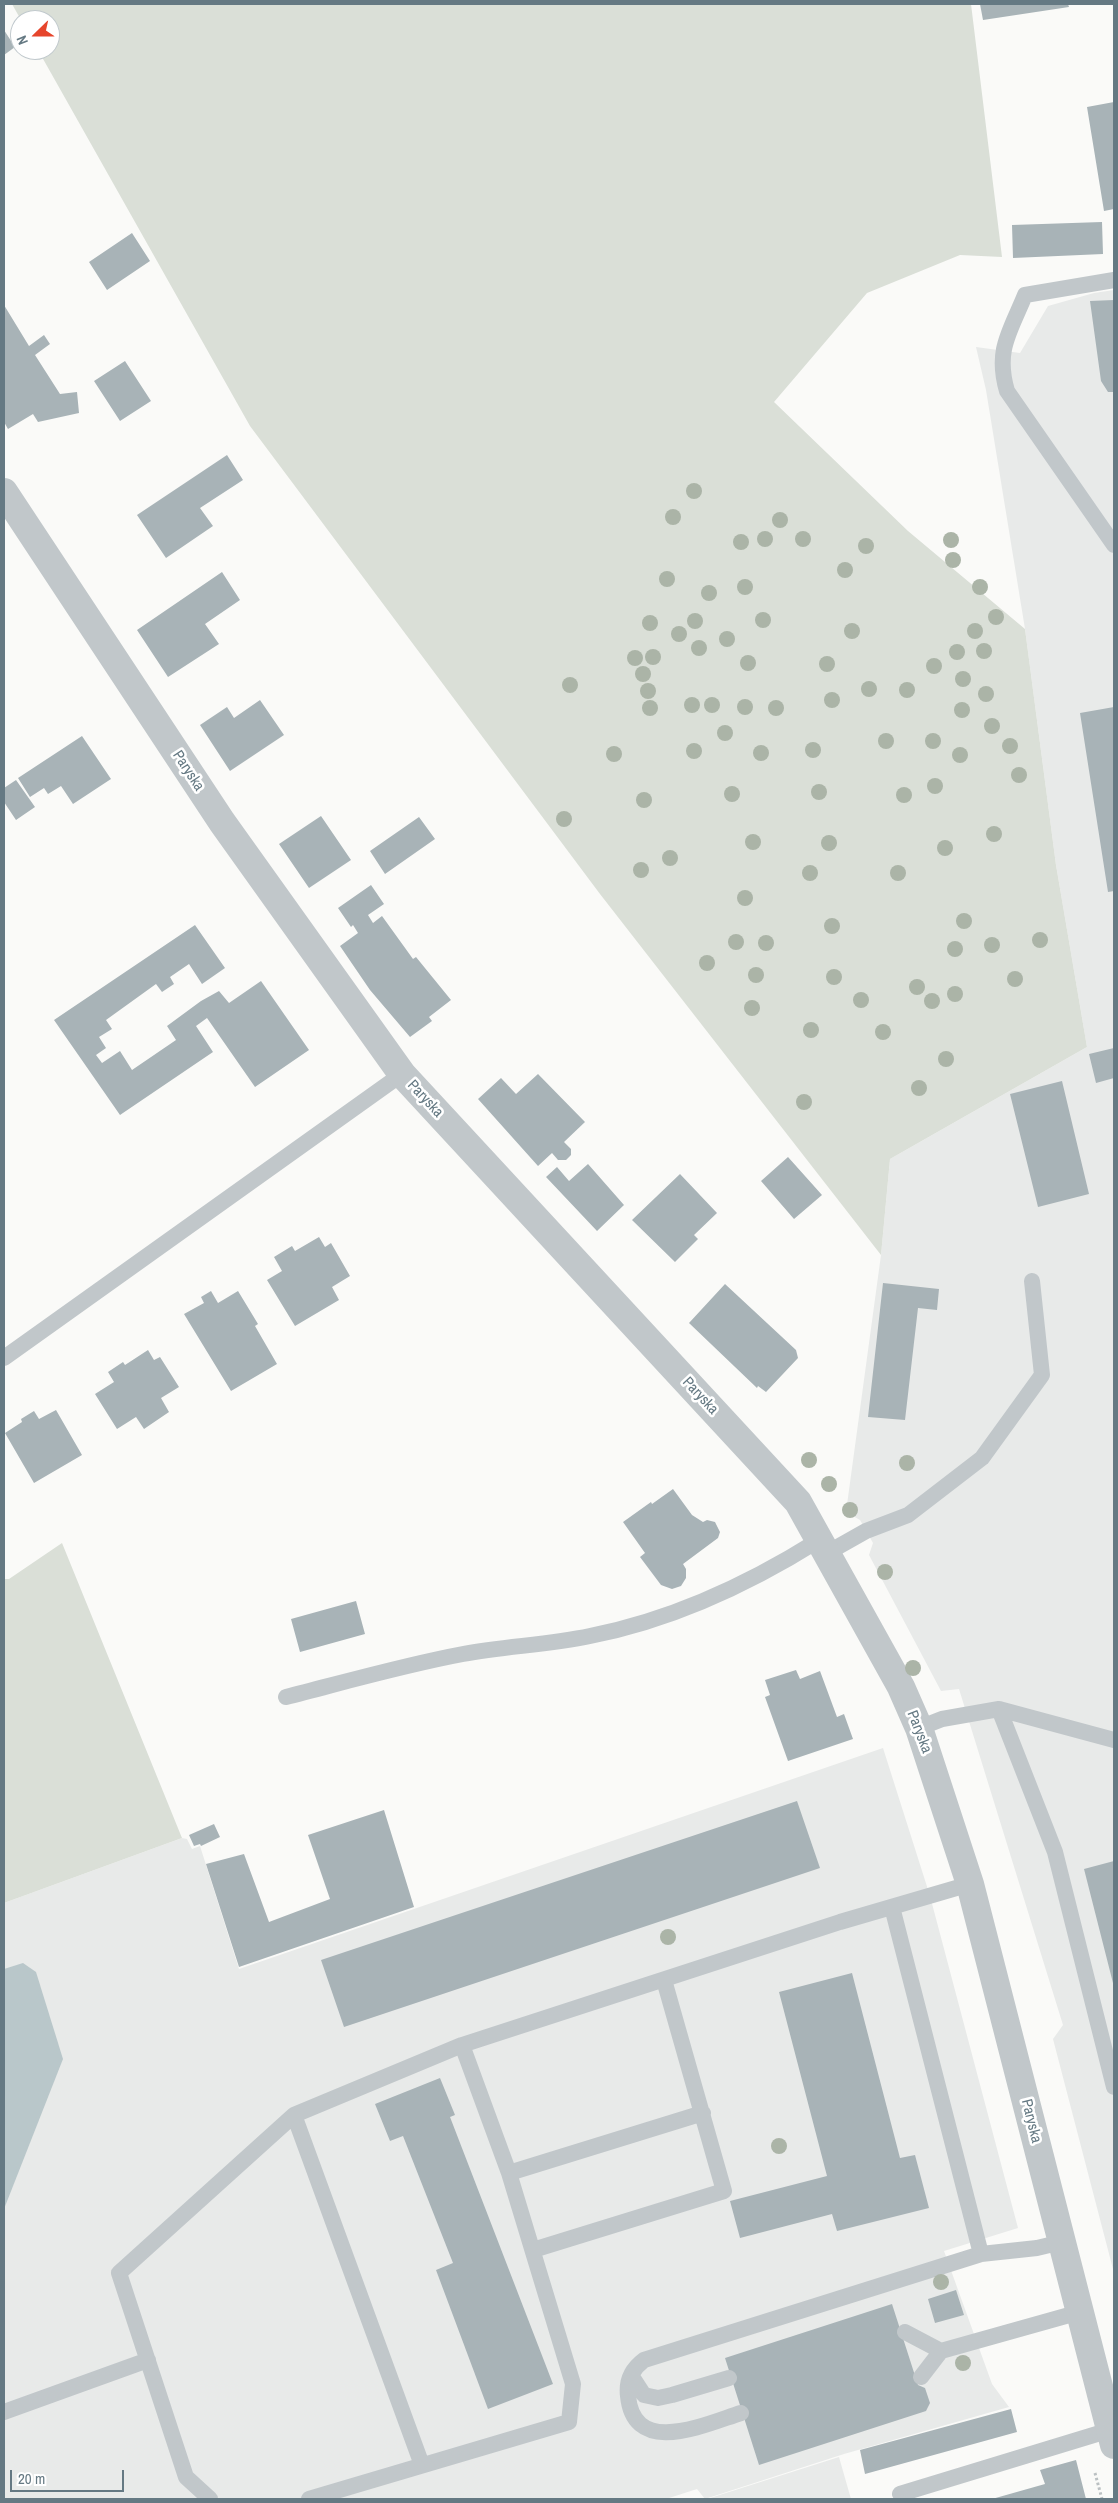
<!DOCTYPE html>
<style>
body{margin:0}
#map{position:relative;width:1118px;height:2503px;overflow:hidden;background:#fafaf8;font-family:"Archivo Narrow",sans-serif}
canvas{display:block}
.frame{position:absolute;inset:0;border:5px solid #657983;pointer-events:none}
.north{position:absolute;left:10px;top:10px;width:50px;height:50px;box-sizing:border-box;background:#fff;border:1px solid #c1c9cd;border-radius:50%;rotate:248deg;font-size:14px;font-weight:700;line-height:20px;text-align:center;color:#657983}
.north::after{content:'';display:block;margin:auto;width:18px;height:22px;background:#e6452c;clip-path:polygon(50% 0,100% 100%,50% 72%,0 100%)}
.scale{position:absolute;left:10px;top:2470px;width:114px;height:22px;box-sizing:border-box;border:2px solid #657983;border-top:0;padding-left:6px;font-size:15px;line-height:18px;white-space:nowrap;color:#657983;-webkit-text-stroke:4px #fff;paint-order:stroke}
</style>
<div id="map">
<canvas width="1118" height="2503"></canvas>
<div class="frame"></div>
<div class="north">N</div>
<div class="scale">20 m</div>
</div>
<script>
const ctx = document.querySelector('canvas').getContext('2d');
ctx.lineJoin = 'round';
function fill(path, color) { ctx.fillStyle = color; ctx.fill(path, 'evenodd'); }
function stroke(path, color, width, dash) { ctx.strokeStyle = color; ctx.lineWidth = width; ctx.lineCap = dash ? 'butt' : 'round'; ctx.setLineDash(dash || []); ctx.stroke(path); }
function drawText(font, color, halo, rows, align = 'center') {
  ctx.font = font + ' "Archivo Narrow",sans-serif'; ctx.lineWidth = 5; ctx.setLineDash([]); ctx.textBaseline = 'middle'; ctx.strokeStyle = halo; ctx.fillStyle = color; for (const [text, x, y, turn = 0] of rows) {
    ctx.save(); ctx.translate(x, y); ctx.rotate((+turn || 0) * Math.PI / 180); ctx.textAlign = isNaN(turn) ? turn : align; if (halo) ctx.strokeText(text, 0, 0); ctx.fillText(text, 0, 0); ctx.restore();
  }
}
fill(new Path2D(`
 M1114,290V2273L1053,2039L1063,2025L959,1689L941,1691L869,1555L873,1543L860,1520L846,1512L881,1255L890,1159L1087,1047L1056,865L1025,629L986,390L976,347L1020,353L1048,306L1094,293Z
 M883,1748L930,1896L1018,2228L944,2251L992,2384L1009,2407L844,2454L705,2499L697,2489L666,2499H4V1903L182,1838L187,1839L192,1849L200,1846L239,1969Z
 M839,2457L851,2499H707Z`), '#e8eae9');
fill(new Path2D(`
 M12,4H971L1002,257L960,255L867,293L774,402L908,531L1025,629L1056,865L1087,1047L890,1159L881,1255L600,894L250,426L38,50H50V20H21Z
 M62,1543L182,1838L4,1903V1579H9Z`), '#dadfd7');
fill(new Path2D(`
 M23,1963L36,1972L63,2059L4,2209V1969Z`), '#b9c7ca');
fill(new Path2D(`
 M980,4H1068L1069,7L983,20Z
 M4,30L15,47L4,55Z
 M1114,102V209L1104,211L1087,107Z
 M1102,222L1103,254L1013,258L1012,225Z
 M132,233L150,261L107,290L89,262Z
 M1114,300V392H1108L1101,381L1090,301Z
 M4,305L29,346L44,335L50,344L35,355L60,394L77,392L79,413L38,422L33,414L8,429L4,422Z
 M125,361L151,401L120,421L94,381Z
 M227,455L243,480L200,508L213,526L166,558L137,515Z
 M222,572L240,600L205,624L219,644L168,677L137,630Z
 M260,700L284,735L230,771L200,725L227,707L234,718Z
 M1114,707V891L1108,892L1080,713Z
 M82,736L111,779L73,804L61,786L48,794L44,788L30,797L18,778Z
 M16,780L35,807L16,820L4,802V788Z
 M321,816L351,860L309,888L279,844Z
 M419,817L435,839L385,874L370,851Z
 M371,885L384,904L368,915L373,923L382,916L413,959L416,957L451,1000L429,1017L432,1021L410,1037L370,990L340,946L358,933L353,925L351,927L338,908Z
 M195,925L225,968L202,984L189,964L170,977L174,984L162,992L156,984L106,1020L112,1029L99,1037L106,1048L96,1055L102,1063L120,1051L132,1070L176,1040L167,1026L201,1001L219,991L229,1003L261,981L309,1050L255,1087L207,1018L196,1026L213,1052L120,1115L54,1020Z
 M1114,1048V1078L1096,1083L1089,1054Z
 M538,1074L585,1122L564,1142L571,1149V1155L566,1160H558L552,1153L538,1166L478,1099L501,1078L516,1094Z
 M1062,1081L1089,1194L1038,1207L1010,1094Z
 M788,1157L822,1195L794,1219L761,1181Z
 M588,1164L624,1205L597,1231L546,1177L557,1167L569,1181Z
 M680,1174L717,1213L694,1235L698,1239L675,1262L632,1220Z
 M319,1237L325,1247L331,1243L350,1276L332,1287L339,1300L295,1326L267,1280L282,1271L274,1257L292,1246L295,1251Z
 M883,1283L939,1289L937,1310L918,1308L905,1420L868,1417Z
 M725,1284L796,1350L798,1358L766,1392L758,1386L757,1388L689,1323Z
 M211,1291L218,1303L238,1291L258,1324L255,1326L277,1364L231,1391L184,1314L204,1303L201,1297Z
 M148,1350L154,1360L160,1357L179,1387L161,1398L169,1412L144,1429L136,1417L117,1429L95,1394L114,1382L108,1372L123,1362L125,1365Z
 M56,1410L82,1455L34,1483L5,1433L22,1422L21,1419L34,1411L39,1419Z
 M673,1489L692,1515L703,1522L707,1520L715,1522L720,1532L718,1538L683,1564L686,1569V1578L681,1586L672,1589L661,1585L640,1557L645,1553L623,1522L651,1502L652,1504Z
 M356,1601L365,1634L300,1652L291,1619Z
 M796,1670L800,1679L820,1671L837,1717L844,1714L853,1739L788,1761L765,1697L770,1695L765,1680Z
 M797,1801L820,1868L344,2027L321,1960Z
 M384,1810L414,1907L239,1967L206,1864L244,1854L269,1922L330,1899L308,1835Z
 M214,1824L220,1837L201,1846L200,1844L194,1846L189,1835Z
 M1114,1861V1987L1084,1869Z
 M852,1973L900,2158L915,2155L929,2208L837,2231L832,2214L740,2238L730,2201L827,2176L779,1992Z
 M440,2078L455,2115L450,2117L553,2384L488,2409L436,2270L453,2263L403,2136L390,2141L375,2104Z
 M956,2290L964,2315L935,2323L928,2299Z
 M892,2304L918,2385L925,2388L930,2403L926,2411L759,2465L725,2358Z
 M1011,2409L1017,2432L865,2474L860,2450Z
 M1076,2460L1086,2499H992L1045,2484L1040,2470Z`), '#a8b3b7');
stroke(new Path2D(`
 M1095,2473L1102,2499`), '#bbc0c2', 3, [2.5, 2.5]);
stroke(new Path2D(`
 M1114,280L1025,295C1010,332 995,350 1007,391L1114,545
 M4,1358L402,1074
 M827,1553L866,1531L908,1515L982,1458L1042,1375L1032,1281
 M286,1697C345,1682 404,1665 463,1654C505,1646 548,1645 590,1636C672,1620 749,1584 819,1540
 M999,1709L1114,1740
 M919,1728L942,1719L999,1709L1055,1852L1114,2087
 M892,1907L981,2254
 M294,2115L422,2465
 M509,2173L703,2113
 M533,2250L724,2191L664,1980
 M905,2332L941,2351
 M631,2375L644,2395L658,2398L672,2395L729,2378
 M921,2377L941,2351L1080,2312
 M4,2412L148,2360
 M741,2413C706,2424 634,2458 628,2396C626,2380 632,2369 644,2360L981,2254L1037,2248L1062,2242
 M900,2494L1110,2430
 M210,2499L186,2477L119,2273L294,2115L462,2045L840,1922L970,1884
 M309,2499L569,2422L573,2384L509,2173L462,2045`), '#c1c7ca', 16);
stroke(new Path2D(`
 M4,492L222,822L402,1074L798,1502L901,1687L919,1728L970,1884L1114,2445`), '#c1c7ca', 28);
ctx.fillStyle = '#abb4a7';
for (const [x, y] of [
 [694,491],
 [673,517],
 [780,520],
 [765,539],
 [803,539],
 [951,540],
 [741,542],
 [866,546],
 [953,560],
 [845,570],
 [667,579],
 [745,587],
 [980,587],
 [709,593],
 [996,617],
 [763,620],
 [695,621],
 [650,623],
 [852,631],
 [975,631],
 [679,634],
 [727,639],
 [699,648],
 [984,651],
 [957,652],
 [653,657],
 [635,658],
 [748,663],
 [827,664],
 [934,666],
 [643,674],
 [963,679],
 [570,685],
 [869,689],
 [907,690],
 [648,691],
 [986,694],
 [832,700],
 [692,705],
 [712,705],
 [745,707],
 [650,708],
 [776,708],
 [962,710],
 [992,726],
 [725,733],
 [886,741],
 [933,741],
 [1010,746],
 [813,750],
 [694,751],
 [761,753],
 [614,754],
 [960,755],
 [1019,775],
 [935,786],
 [819,792],
 [732,794],
 [904,795],
 [644,800],
 [564,819],
 [994,834],
 [753,842],
 [829,843],
 [945,848],
 [670,858],
 [641,870],
 [810,873],
 [898,873],
 [745,898],
 [964,921],
 [832,926],
 [1040,940],
 [736,942],
 [766,943],
 [992,945],
 [955,949],
 [707,963],
 [756,975],
 [834,977],
 [1015,979],
 [917,987],
 [955,994],
 [861,1000],
 [932,1001],
 [752,1008],
 [811,1030],
 [883,1032],
 [946,1059],
 [919,1088],
 [804,1102],
 [809,1460],
 [907,1463],
 [829,1484],
 [850,1510],
 [885,1572],
 [913,1668],
 [668,1937],
 [779,2146],
 [941,2282],
 [963,2363]
]) { ctx.beginPath(); ctx.arc(x, y, 8, 0, 2 * Math.PI); ctx.fill(); }
drawText('15px', '#657983', '#fff', [
 ["Paryska",188,771,57],
 ["Paryska",425,1099,47],
 ["Paryska",700,1396,47],
 ["Paryska",919,1732,69],
 ["Paryska",1031,2121,76]
]);
</script>
